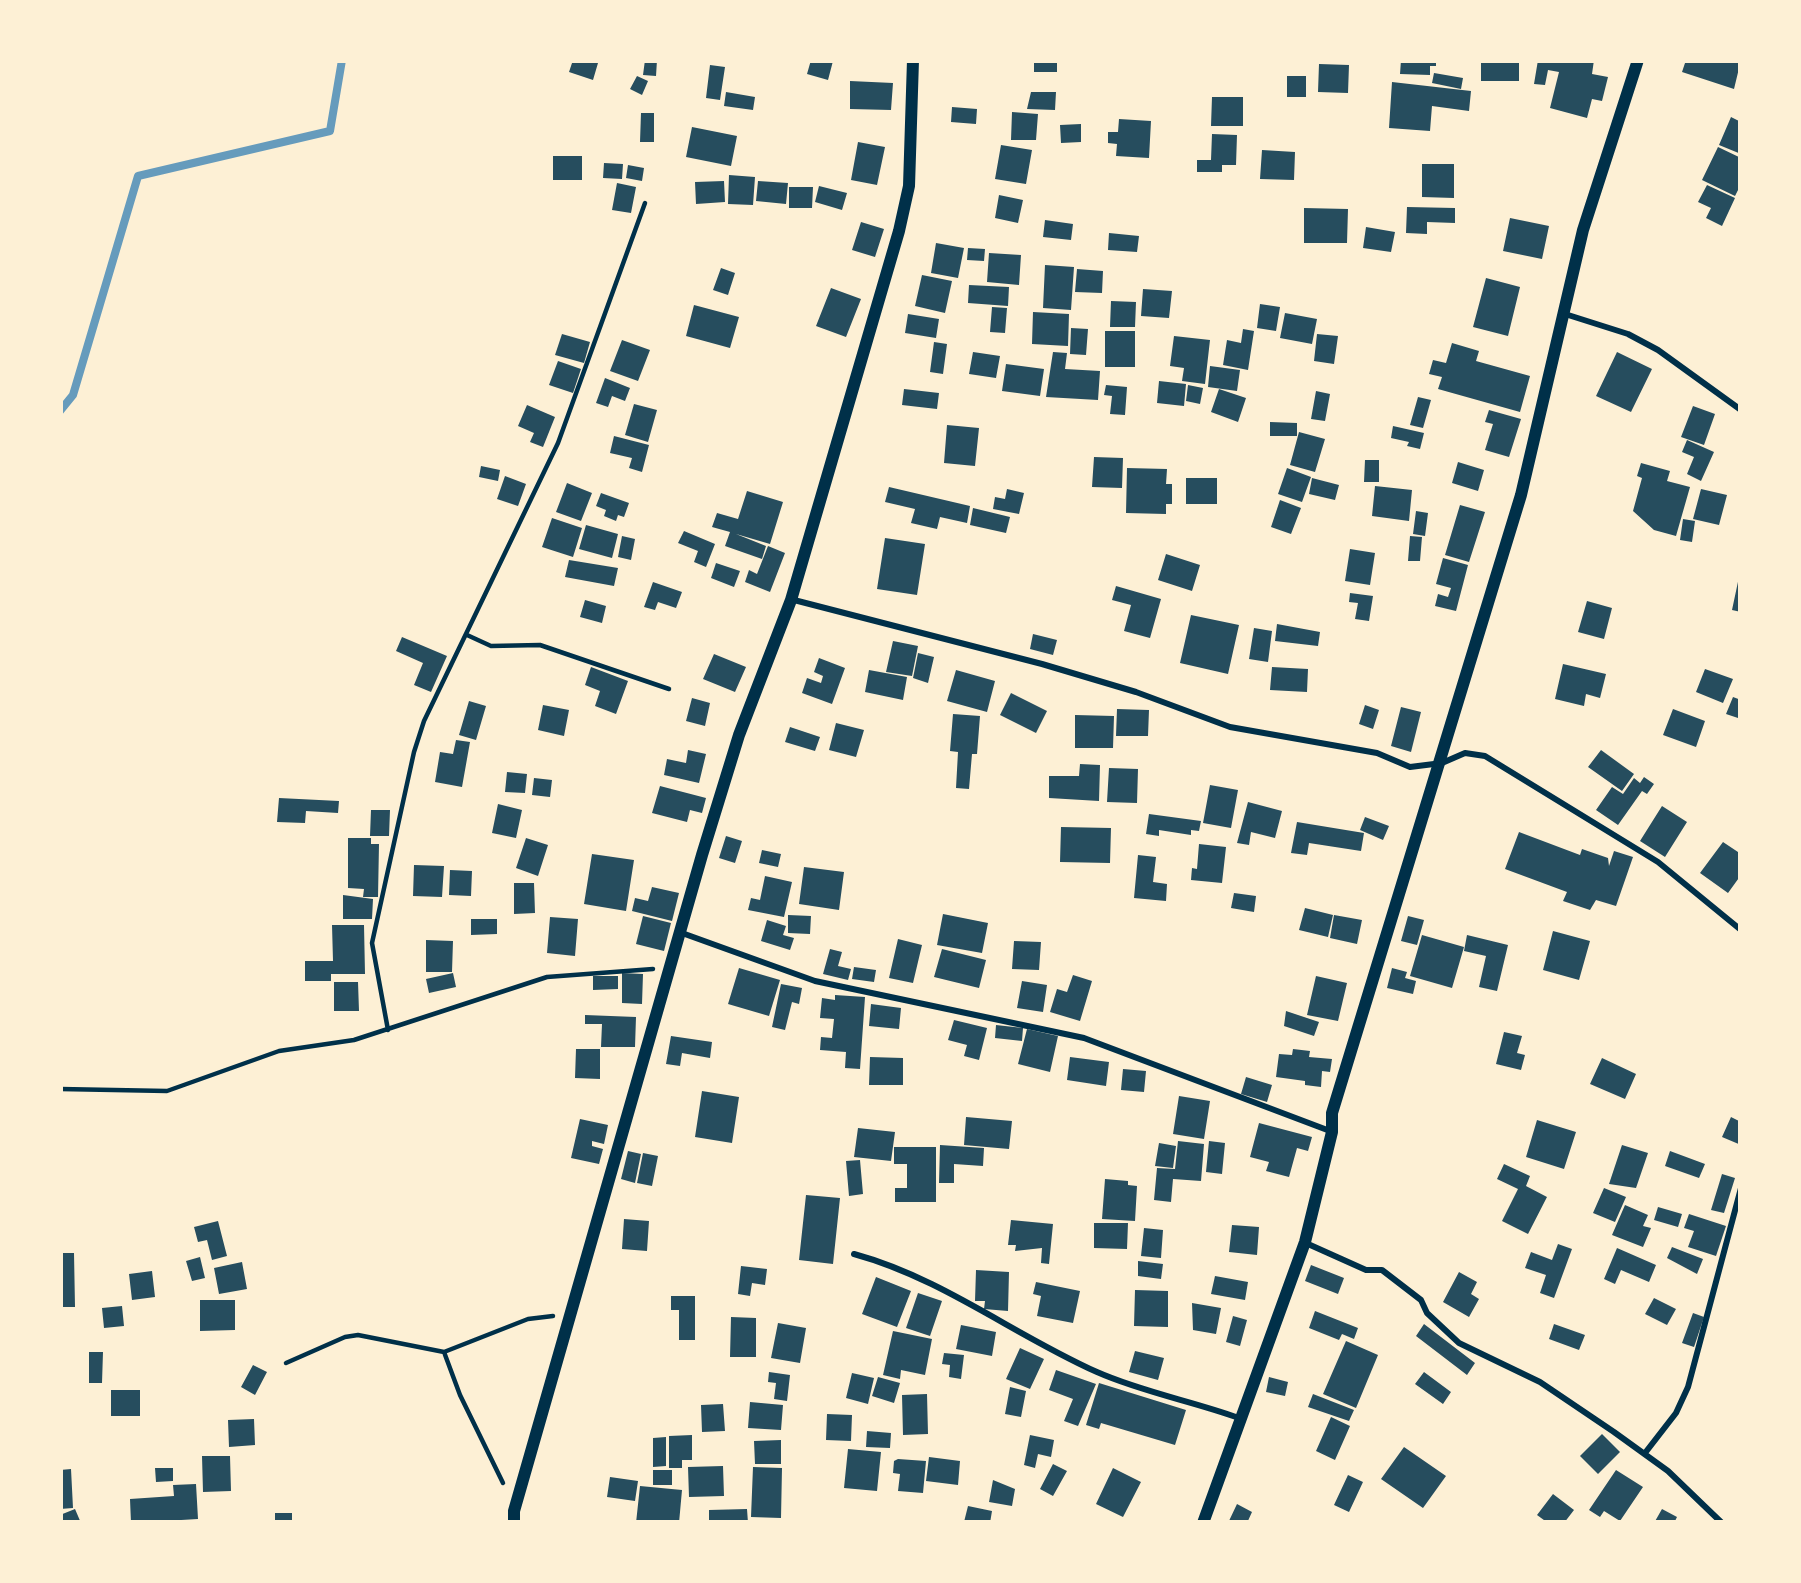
<!DOCTYPE html>
<style>
body{margin:0}
#map{position:relative;width:1801px;height:1583px;overflow:hidden;background:#fdf0d5;font-family:Montserrat,sans-serif}
canvas{display:block}
.frame{position:absolute;inset:0;border:63px solid #fdf0d5;pointer-events:none}
</style>
<div id="map">
<canvas width="1801" height="1583"></canvas>
<div class="frame"></div>
</div>
<script>
const ctx = document.querySelector('canvas').getContext('2d');
ctx.lineJoin = 'round';
function stroke(path, color, width, dash) { ctx.strokeStyle = color; ctx.lineWidth = width; ctx.lineCap = dash ? 'butt' : 'round'; ctx.setLineDash(dash || []); ctx.stroke(path); }
function fill(path, color) { ctx.fillStyle = color; ctx.fill(path, 'evenodd'); }
stroke(new Path2D(`
 M60,411L73,395L138,176L330,131L342,60`), '#669bbc', 8);
fill(new Path2D(`
 M573,60L598,63L593,80L569,72Z
 M645,60H657L656,76L643,75Z
 M811,60L833,61L828,80L807,74Z
 M1034,60H1057V72H1034Z
 M1401,60H1436V66H1430V75L1400,74Z
 M1506,60H1519V81H1481V63H1506Z
 M1538,60H1594L1592,74L1608,77L1602,101L1592,99L1587,118L1550,108L1559,72L1548,70L1545,85L1534,84Z
 M1686,60H1741L1734,89L1682,72Z
 M1319,64L1349,65L1348,93L1318,92Z
 M710,65L725,67L720,100L706,98Z
 M1434,73L1463,78L1461,89L1432,83Z
 M637,76L648,81L642,95L630,89Z
 M1287,76H1306V97H1287Z
 M850,81L893,83L891,110L850,109Z
 M1392,82L1471,91L1469,111L1432,106L1430,131L1389,128Z
 M726,92L755,97L753,110L724,106Z
 M1031,92H1056L1055,110L1027,109Z
 M1212,97H1243V126H1211Z
 M952,107L977,109L976,124L951,122Z
 M1012,112L1038,114L1036,140H1011Z
 M641,113H654V142H640Z
 M1731,117L1741,122V154L1719,145Z
 M1119,119L1151,121L1149,158L1116,156L1117,144L1108,143V132H1118Z
 M1081,124V142L1061,143L1060,125Z
 M692,127L737,136L731,166L686,157Z
 M1212,134L1237,135L1236,165H1222V172H1197V160H1211Z
 M858,142L885,147L877,185L851,180Z
 M1001,145L1032,150L1026,184L995,179Z
 M1718,147L1741,158V184L1735,196L1702,180Z
 M1262,150L1295,152L1294,180L1260,179Z
 M553,156H582V180H553Z
 M604,163L623,164L622,179L603,178Z
 M1422,164H1454V198L1422,197Z
 M628,165L644,168L642,181L626,178Z
 M729,175L755,177L753,205L728,204Z
 M724,181L725,202L696,204L695,182Z
 M758,181L788,183L786,204L756,201Z
 M617,183L636,187L631,213L612,210Z
 M1707,185L1735,198L1722,226L1706,218L1711,208L1698,202Z
 M819,186L847,193L842,210L815,202Z
 M789,187H813L812,208H789Z
 M999,195L1023,200L1018,223L995,218Z
 M1407,207L1455,208V223L1427,222V234L1406,233Z
 M1304,208L1348,209L1347,243H1304Z
 M1510,218L1549,226L1542,259L1503,251Z
 M1045,220L1073,224L1071,240L1043,237Z
 M861,222L884,229L875,257L852,250Z
 M1366,227L1395,232L1391,252L1363,248Z
 M1109,233L1139,236L1137,252L1108,250Z
 M936,243L964,248L958,278L931,273Z
 M968,248L985,249L984,261L967,260Z
 M989,253L1021,255L1019,285L987,282Z
 M1045,265L1074,267L1071,310L1043,308Z
 M721,268L735,273L728,295L713,290Z
 M1077,269L1103,271L1102,293L1075,292Z
 M922,275L952,281L945,313L915,306Z
 M1486,278L1520,287L1508,336L1473,327Z
 M969,285L1009,287L1008,306L968,303Z
 M831,288L861,299L846,337L816,326Z
 M1143,289L1172,291L1169,318L1141,316Z
 M1111,301L1136,302L1135,327H1110Z
 M1260,304L1280,307L1276,331L1257,328Z
 M694,305L739,317L730,348L686,336Z
 M992,307L1007,308L1005,333L990,332Z
 M1033,312L1069,314L1068,346L1032,344Z
 M1285,313L1317,319L1312,344L1280,338Z
 M908,314L939,319L936,338L905,333Z
 M1071,328L1088,329L1086,355L1070,354Z
 M1243,329L1254,331L1248,370L1223,365L1227,340L1241,343Z
 M1105,331H1135V367H1105Z
 M562,334L590,342L584,363L555,355Z
 M1317,334L1338,336L1334,364L1314,361Z
 M1174,336L1210,340L1205,384L1182,381L1184,368L1170,366Z
 M622,340L650,350L638,381L610,371Z
 M934,342L947,344L943,374L930,372Z
 M1452,343L1479,351L1476,361L1530,376L1520,412L1438,389L1442,377L1429,374L1433,360L1446,363Z
 M973,352L1000,356L996,378L969,374Z
 M1053,352L1067,353L1065,369L1100,371L1098,400L1046,397Z
 M1617,352L1652,369L1631,412L1596,396Z
 M558,361L581,369L573,393L549,385Z
 M1006,364L1044,369L1040,396L1002,391Z
 M1210,366L1240,370L1237,391L1208,387Z
 M605,378L630,388L625,401L612,396L608,407L596,403Z
 M1159,381L1186,384L1184,406L1157,403Z
 M1106,385L1127,387L1125,415L1110,414L1112,396L1104,395Z
 M1188,385L1203,388L1200,404L1186,401Z
 M904,389L939,393L937,409L902,405Z
 M1219,389L1246,398L1238,422L1211,412Z
 M1316,391L1330,394L1325,421L1311,419Z
 M1418,397L1431,400L1423,428L1410,425Z
 M634,404L657,410L648,442L625,435Z
 M527,405L555,417L543,447L530,442L534,433L518,426Z
 M1693,406L1715,414L1704,445L1681,437Z
 M1489,410L1521,419L1509,457L1485,450L1493,424L1485,422Z
 M1270,422L1297,423V436H1270Z
 M947,425L979,428L975,466L944,463Z
 M1393,426L1424,433L1420,449L1407,446L1409,442L1391,438Z
 M1299,432L1325,439L1315,472L1290,465Z
 M614,436L649,445L642,472L629,468L632,458L610,453Z
 M1687,440L1714,452L1701,481L1687,474L1694,457L1682,452Z
 M1094,457L1123,458L1122,488L1092,487Z
 M1365,460H1379V482H1364Z
 M1458,462L1484,470L1478,491L1452,483Z
 M1641,463L1670,471L1667,481L1690,487L1676,536L1654,530L1633,511L1642,478L1637,476Z
 M481,466L500,470L498,481L479,477Z
 M1127,468L1167,469L1166,484H1172V504H1166V514L1126,513Z
 M1287,468L1311,477L1302,502L1278,494Z
 M505,476L526,484L518,506L497,499Z
 M1186,478H1217V504H1186Z
 M1312,478L1339,485L1335,500L1309,494Z
 M567,483L592,493L581,521L556,512Z
 M1375,486L1412,490L1409,521L1372,516Z
 M889,487L970,506L967,523L940,517L937,529L911,523L915,509L885,502Z
 M1007,489L1024,493L1019,514L993,509L995,497L1005,499Z
 M1701,489L1727,495L1719,525L1693,519Z
 M747,491L783,502L770,544L736,534L766,546L762,559L725,546L730,532L712,527L717,513L738,519Z
 M601,493L629,503L624,517L618,515L616,521L604,516L606,510L596,506Z
 M1280,500L1301,508L1291,534L1271,527Z
 M1460,505L1485,512L1469,562L1445,555Z
 M973,508L1010,517L1006,533L970,525Z
 M1416,511L1428,513L1425,536L1413,534Z
 M552,518L582,528L573,557L542,547Z
 M1683,519L1695,521L1692,542L1680,540Z
 M586,525L618,534L612,558L579,549Z
 M684,531L715,544L706,567L694,562L698,551L678,543Z
 M622,536L635,539L631,560L618,557Z
 M1410,536L1422,537L1420,561H1408Z
 M885,538L925,544L917,595L877,589Z
 M768,546L785,553L770,592L745,582L749,570L757,574Z
 M1350,549L1375,553L1370,585L1345,581Z
 M1166,554L1200,565L1192,591L1158,580Z
 M1443,558L1468,565L1456,611L1435,606L1438,594L1448,597L1451,588L1436,584Z
 M569,560L618,568L614,586L565,577Z
 M716,563L740,571L734,587L711,578Z
 M1739,577H1741V612L1732,610Z
 M653,582L682,592L676,608L658,602L655,610L644,607Z
 M1116,586L1161,599L1150,638L1124,631L1131,605L1112,600Z
 M1350,593L1373,596L1369,621L1355,619L1358,603L1349,602Z
 M585,600L606,606L602,623L580,617Z
 M1587,601L1612,608L1604,639L1578,632Z
 M1191,615L1239,625L1228,674L1180,663Z
 M1277,624L1320,632L1318,646L1275,641Z
 M1254,628L1272,631L1268,662L1249,659Z
 M1033,634L1057,640L1053,655L1030,649Z
 M402,637L447,656L431,692L414,685L423,663L396,651Z
 M893,641L918,646L912,676L886,672Z
 M918,653L934,657L928,683L913,678Z
 M714,654L746,667L735,692L703,679Z
 M819,658L845,668L832,704L802,693L807,678L821,683L823,676L814,672Z
 M1563,664L1606,674L1600,698L1586,694L1584,706L1555,699Z
 M591,667L628,681L616,714L595,706L600,691L585,685Z
 M1272,667L1308,669L1307,692L1270,690Z
 M1705,669L1733,679L1723,703L1696,692Z
 M869,670L907,677L903,700L865,692Z
 M956,670L995,681L987,712L947,701Z
 M1011,693L1047,711L1036,733L1000,715Z
 M1733,697L1741,700V719L1726,714Z
 M692,698L710,703L705,726L686,721Z
 M469,701L486,706L476,740L459,735Z
 M543,705L569,710L564,736L538,730Z
 M1365,705L1379,710L1373,729L1359,724Z
 M1401,707L1421,712L1411,752L1391,746Z
 M1117,709L1149,710L1148,736H1116Z
 M1673,709L1705,721L1696,747L1663,735Z
 M953,714L980,716L977,754H972L969,789L956,788L958,752L950,751Z
 M1075,715L1114,716L1113,748H1075Z
 M836,723L864,730L856,757L829,750Z
 M790,727L820,737L815,751L785,742Z
 M456,740L470,742L462,787L435,782L440,752L453,754Z
 M688,750L706,754L699,783L664,775L667,759L686,763Z
 M1601,750L1634,774L1622,791L1588,767Z
 M1080,764L1100,765L1099,801L1049,798V776H1079Z
 M1109,768L1138,769L1137,803L1107,802Z
 M507,772L527,774L525,793L505,792Z
 M1644,777L1654,784L1647,794L1642,791L1618,825L1596,810L1612,787L1623,794L1634,778L1640,783Z
 M534,778L552,780L550,797L532,795Z
 M1210,785L1238,790L1231,828L1203,823Z
 M660,786L706,798L702,813L690,810L687,822L652,813Z
 M279,798L339,801L338,813L306,811L305,823L277,822Z
 M1248,802L1282,811L1275,838L1251,832L1249,845L1237,843Z
 M498,804L522,810L516,838L492,833Z
 M1662,806L1687,822L1665,857L1640,841Z
 M371,810H390L389,836H370Z
 M1149,814L1201,821L1199,831L1191,830V835L1159,830V836L1146,834Z
 M1365,817L1389,826L1383,840L1360,830Z
 M1297,822L1364,833L1361,851L1309,843L1307,855L1291,853Z
 M1061,827L1111,828L1110,863L1060,862Z
 M1519,832L1580,855L1582,849L1608,858L1609,866L1614,851L1633,857L1616,906L1596,900L1590,910L1563,901L1567,892L1505,869Z
 M726,836L742,841L735,863L719,858Z
 M348,838H371V844H379L378,897H363L364,889L348,888Z
 M526,838L548,845L538,876L516,868Z
 M1723,842L1741,854V875L1728,893L1700,873Z
 M1199,844L1226,847L1222,883L1191,880L1192,868L1197,869Z
 M762,850L781,854L778,867L759,863Z
 M592,854L634,860L626,911L584,904Z
 M1138,855L1156,857L1153,882L1167,884L1166,901L1134,898Z
 M414,865L444,866L442,897L413,896Z
 M804,867L844,872L839,910L799,904Z
 M450,870L472,871L471,896L449,895Z
 M765,876L792,882L784,917L748,910L751,898L760,900Z
 M514,883H534L535,913L514,914Z
 M652,887L679,893L672,921L632,911L635,898L648,901Z
 M1234,893L1256,896L1254,912L1231,908Z
 M343,895L373,899L372,919H343Z
 M1305,908L1333,915L1328,937L1299,930Z
 M943,914L988,923L982,953L937,945Z
 M788,915L811,916L810,934L788,933Z
 M1334,915L1362,920L1357,944L1330,938Z
 M643,916L671,923L664,951L636,944Z
 M1408,916L1424,920L1417,945L1401,941Z
 M550,917L578,919L575,956L547,953Z
 M471,919H497V934L471,935Z
 M767,920L786,926L783,935L794,938L790,950L761,941Z
 M332,925H364L365,974H331V981H305V961H333Z
 M1553,931L1590,941L1579,980L1543,970Z
 M1422,935L1464,947L1452,988L1410,976Z
 M1467,935L1508,945L1497,991L1479,987L1486,956L1464,951Z
 M898,939L922,945L913,983L889,978Z
 M426,940L453,941L452,972H426Z
 M1014,941L1041,942L1039,970L1012,969Z
 M830,949L842,952L838,966L851,969L848,980L823,974Z
 M942,949L986,960L979,988L934,977Z
 M854,967L876,970L874,982L852,979Z
 M739,968L780,980L769,1016L728,1004Z
 M1392,968L1407,972L1405,978L1416,981L1413,994L1387,988Z
 M453,973L456,987L429,993L426,979Z
 M622,973L643,974L642,1004L622,1003Z
 M1073,975L1092,981L1080,1021L1050,1012L1057,989L1067,992Z
 M593,976H618V989L593,990Z
 M1316,976L1347,983L1338,1021L1307,1015Z
 M1022,981L1047,985L1043,1012L1017,1008Z
 M334,982H358L359,1011H334Z
 M781,984L802,988L799,1004L792,1002L785,1030L772,1027Z
 M835,995L865,997L860,1069L845,1068L846,1052L820,1050L821,1037L832,1038L834,1019L820,1018L822,998L835,1000Z
 M871,1004L901,1008L899,1029L869,1026Z
 M1286,1011L1319,1022L1314,1036L1284,1026Z
 M585,1015L636,1017L635,1047H601L602,1024H585Z
 M954,1020L987,1028L979,1060L964,1056L967,1045L948,1040Z
 M996,1025L1023,1028L1022,1041L995,1038Z
 M1027,1029L1058,1036L1050,1072L1018,1064Z
 M1504,1032L1522,1036L1517,1053L1525,1055L1521,1070L1496,1064Z
 M671,1036L712,1042L710,1058L682,1053L680,1066L666,1064Z
 M576,1049H600V1079L575,1078Z
 M1293,1049L1310,1051L1309,1057L1332,1059L1330,1072L1322,1071L1321,1087L1305,1085V1081L1276,1077L1279,1054L1292,1055Z
 M870,1057L903,1058V1085H869Z
 M1070,1057L1109,1062L1106,1086L1067,1080Z
 M1602,1058L1636,1074L1625,1099L1590,1084Z
 M1123,1069L1146,1071L1144,1092L1121,1090Z
 M1246,1077L1272,1085L1267,1102L1241,1094Z
 M702,1091L739,1097L732,1143L695,1137Z
 M1179,1096L1210,1101L1204,1139L1173,1134Z
 M966,1117L1012,1121L1009,1149L964,1145Z
 M1731,1117L1741,1122V1145L1722,1137Z
 M580,1119L608,1125L604,1144L592,1141V1146L603,1149L599,1164L571,1158Z
 M1537,1120L1576,1132L1564,1169L1526,1157Z
 M1259,1123L1312,1137L1308,1151L1297,1148L1289,1177L1266,1171L1269,1162L1250,1157Z
 M858,1128L895,1132L891,1161L854,1157Z
 M1178,1141L1204,1144L1201,1181L1173,1179L1171,1202L1154,1200L1157,1168L1175,1169Z
 M1209,1141L1225,1143L1222,1174L1206,1172Z
 M1159,1143L1176,1146L1173,1168L1155,1166Z
 M940,1145L984,1148L983,1166L954,1164V1183H939Z
 M1622,1145L1648,1153L1636,1188L1609,1184Z
 M894,1147H936V1202H895V1188H907V1164H894Z
 M628,1151L641,1154L635,1183L621,1179Z
 M1670,1151L1705,1164L1699,1178L1665,1166Z
 M643,1153L658,1156L652,1186L637,1183Z
 M860,1160L863,1194L849,1196L846,1161Z
 M1504,1164L1530,1176L1526,1186L1547,1197L1528,1234L1502,1221L1518,1189L1497,1179Z
 M1722,1174L1735,1178L1724,1213L1711,1210Z
 M1105,1179L1128,1181V1185L1137,1186L1135,1221L1102,1219Z
 M1604,1188L1626,1197L1615,1222L1593,1213Z
 M806,1195L840,1198L833,1264L799,1260Z
 M1625,1205L1648,1215L1643,1226L1651,1228L1643,1247L1612,1235Z
 M1658,1207L1682,1214L1678,1227L1654,1220Z
 M1689,1214L1726,1226L1716,1256L1688,1247L1694,1231L1684,1228Z
 M624,1219L649,1221L647,1251L622,1249Z
 M1011,1220L1053,1224L1049,1264L1041,1263L1042,1248L1015,1251L1016,1245H1008Z
 M218,1221L227,1256L212,1260L207,1240L198,1242L194,1227Z
 M1094,1223H1128L1127,1249L1094,1248Z
 M1232,1225L1259,1227L1257,1255L1229,1252Z
 M1144,1228L1163,1230L1161,1258L1141,1256Z
 M1558,1244L1572,1249L1554,1298L1540,1293L1546,1275L1525,1268L1531,1252L1552,1260Z
 M1672,1247L1703,1259L1697,1274L1667,1258Z
 M1617,1248L1656,1265L1649,1282L1621,1270L1615,1284L1604,1279Z
 M60,1253H74L75,1307H60Z
 M200,1257L205,1278L192,1281L186,1261Z
 M1138,1261L1163,1264L1161,1279L1138,1276Z
 M242,1262L247,1289L219,1294L214,1268Z
 M1311,1265L1344,1278L1338,1294L1305,1281Z
 M741,1266L767,1269L765,1285L752,1283L750,1296L738,1294Z
 M976,1270L1009,1272L1008,1311L984,1309L985,1301H975Z
 M152,1271L155,1297L132,1300L129,1274Z
 M1459,1272L1477,1282L1471,1294L1479,1299L1469,1317L1443,1302Z
 M1215,1276L1248,1282L1245,1300L1211,1294Z
 M876,1277L911,1291L897,1327L862,1314Z
 M1036,1282L1080,1291L1073,1323L1037,1316L1041,1296L1033,1294Z
 M1135,1290L1168,1291V1327L1134,1326Z
 M918,1293L942,1301L930,1336L906,1328Z
 M671,1296H695V1340H679V1310H671Z
 M1654,1298L1676,1309L1667,1325L1645,1314Z
 M200,1300H235V1330L200,1331Z
 M1192,1303L1221,1308L1216,1334L1193,1330Z
 M122,1306L124,1326L104,1328L102,1308Z
 M1315,1311L1358,1328L1354,1339L1342,1334L1339,1340L1309,1328Z
 M1693,1313L1704,1317L1694,1347L1682,1343Z
 M1233,1316L1247,1320L1240,1346L1226,1342Z
 M731,1317L756,1318V1357H730Z
 M778,1323L806,1328L800,1363L771,1358Z
 M1424,1324L1475,1363L1467,1375L1416,1336Z
 M1554,1324L1585,1335L1579,1350L1549,1339Z
 M961,1325L996,1332L992,1356L956,1349Z
 M893,1331L932,1339L925,1375L901,1370L900,1379L883,1375Z
 M1346,1341L1378,1355L1356,1408L1323,1394Z
 M1020,1348L1044,1359L1030,1389L1006,1379Z
 M1135,1351L1164,1358L1158,1380L1129,1372Z
 M89,1352H103L102,1383H89Z
 M944,1353L964,1355L961,1379L949,1377L950,1365L942,1364Z
 M253,1365L267,1372L255,1395L241,1387Z
 M1056,1370L1096,1384L1078,1426L1064,1421L1073,1399L1049,1390Z
 M769,1372L790,1375L787,1401L774,1399L776,1383L768,1382Z
 M1424,1372L1451,1392L1443,1404L1415,1384Z
 M852,1373L874,1378L868,1404L846,1398Z
 M878,1377L900,1383L894,1403L872,1396Z
 M1269,1377L1288,1382L1285,1396L1266,1392Z
 M1099,1383L1186,1410L1175,1445L1101,1423L1099,1429L1086,1425Z
 M1010,1387L1026,1391L1021,1417L1005,1414Z
 M111,1390H140V1416H111Z
 M927,1394L928,1434L903,1435L902,1395Z
 M1313,1394L1354,1410L1349,1421L1308,1407Z
 M750,1402L783,1405L781,1430L748,1428Z
 M723,1404L725,1431L702,1432L701,1405Z
 M827,1414L852,1415L851,1441L826,1440Z
 M1331,1417L1350,1426L1335,1460L1316,1451Z
 M254,1419L255,1445L229,1447L228,1420Z
 M867,1431L891,1433L890,1448L866,1447Z
 M1602,1434L1620,1452L1598,1474L1580,1456Z
 M692,1435V1460H682V1468H669V1436Z
 M1030,1435L1054,1440L1051,1457L1038,1454L1035,1468L1024,1465Z
 M666,1437V1466L653,1467V1438Z
 M781,1440V1464H755L754,1441Z
 M1404,1447L1446,1476L1423,1508L1381,1479Z
 M848,1449L881,1452L877,1491L844,1488Z
 M202,1456H230L231,1491L203,1492Z
 M929,1457L960,1461L958,1485L926,1481Z
 M898,1459L926,1461L923,1493L898,1491L900,1474L893,1473L894,1461Z
 M1053,1464L1067,1471L1053,1496L1040,1489Z
 M723,1466L724,1496L689,1497L688,1467Z
 M753,1467L782,1468L781,1518L751,1517Z
 M155,1468H173V1481L156,1482Z
 M1113,1468L1141,1482L1123,1517L1096,1504Z
 M71,1469L73,1508L60,1509V1470Z
 M653,1470H672V1485H653Z
 M1616,1470L1643,1487L1620,1521L1604,1511L1600,1517L1589,1510Z
 M1348,1475L1363,1482L1349,1512L1334,1505Z
 M610,1477L638,1481L635,1501L607,1497Z
 M993,1480L1015,1489L1012,1506L989,1502Z
 M196,1484L198,1519L131,1523L130,1499L174,1496L173,1485Z
 M640,1486L682,1490L679,1523H636Z
 M1553,1494L1574,1510L1564,1523H1548L1537,1515Z
 M1237,1504L1252,1512L1247,1523H1228Z
 M968,1506L992,1511L990,1523L964,1522Z
 M75,1509L81,1523H62L60,1515Z
 M747,1509L748,1523H709V1510Z
 M1662,1509L1677,1517L1674,1523H1654Z
 M275,1513H292V1523H275Z`), '#264d5e');
stroke(new Path2D(`
 M467,635L491,646L540,645L669,689
 M388,1030L372,943L414,752L424,721L558,443L645,203
 M60,1089L167,1091L279,1051L354,1040L547,977L653,969
 M444,1352L460,1395L503,1483
 M286,1363L345,1337L358,1335L444,1352L528,1319L553,1316`), '#003049', 4.5);
stroke(new Path2D(`
 M1565,314L1628,334L1658,350L1741,410
 M794,600L1042,664L1136,692L1230,727L1377,753L1410,767L1442,763L1465,753L1485,756L1658,862L1741,930
 M682,933L815,981L1084,1038L1330,1131
 M1308,1244L1366,1270H1382L1421,1300L1427,1313L1459,1343L1540,1382L1614,1432L1668,1471L1722,1523
 M854,1254C942,1278 1014,1335 1097,1372C1142,1392 1192,1401 1239,1418
 M1645,1453L1676,1413L1688,1387L1741,1188`), '#003049', 6);
stroke(new Path2D(`
 M514,1523V1511L702,855L739,735L791,600L899,231L909,186L913,60
 M1203,1523L1305,1242L1332,1132V1113L1521,495L1583,230L1638,60`), '#003049', 12);
</script>
